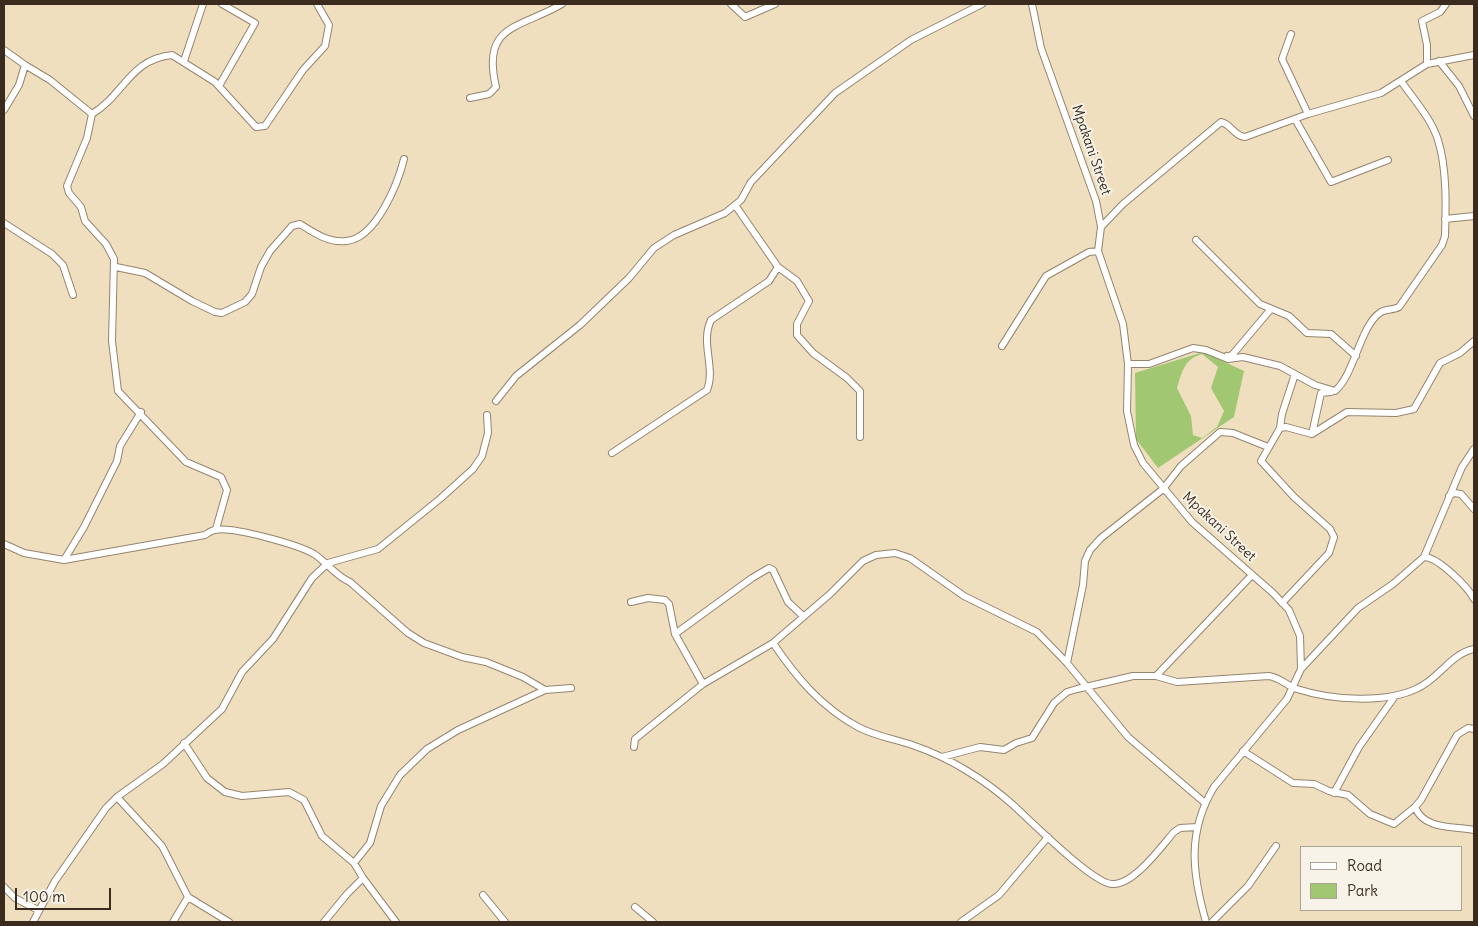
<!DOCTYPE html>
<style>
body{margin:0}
#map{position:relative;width:1478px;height:926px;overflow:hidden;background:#efdfbf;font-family:Delius,sans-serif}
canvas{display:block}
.frame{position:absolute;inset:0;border:5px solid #3b2a1e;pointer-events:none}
.legend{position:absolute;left:1300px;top:846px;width:162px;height:65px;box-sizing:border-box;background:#f7f3e8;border:1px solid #aca397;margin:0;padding:6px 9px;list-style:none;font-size:15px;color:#3b2a1e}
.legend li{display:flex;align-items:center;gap:10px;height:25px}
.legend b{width:25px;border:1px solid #aca397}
.scale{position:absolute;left:15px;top:888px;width:96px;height:22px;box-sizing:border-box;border:2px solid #3b2a1e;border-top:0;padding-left:6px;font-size:15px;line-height:18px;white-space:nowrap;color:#3b2a1e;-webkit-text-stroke:4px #f7f3e8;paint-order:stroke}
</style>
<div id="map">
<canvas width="1478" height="926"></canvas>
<div class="frame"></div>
<ul class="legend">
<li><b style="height:6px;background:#fff"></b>Road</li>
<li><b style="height:14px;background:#a2c772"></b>Park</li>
</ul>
<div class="scale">100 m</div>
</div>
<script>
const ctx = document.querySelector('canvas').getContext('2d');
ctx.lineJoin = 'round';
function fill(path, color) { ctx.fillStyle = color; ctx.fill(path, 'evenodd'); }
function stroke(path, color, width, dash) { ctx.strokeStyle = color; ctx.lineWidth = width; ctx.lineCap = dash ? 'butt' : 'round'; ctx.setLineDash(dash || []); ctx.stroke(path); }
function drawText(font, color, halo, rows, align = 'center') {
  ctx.font = font + ' Delius,sans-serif'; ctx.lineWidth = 4; ctx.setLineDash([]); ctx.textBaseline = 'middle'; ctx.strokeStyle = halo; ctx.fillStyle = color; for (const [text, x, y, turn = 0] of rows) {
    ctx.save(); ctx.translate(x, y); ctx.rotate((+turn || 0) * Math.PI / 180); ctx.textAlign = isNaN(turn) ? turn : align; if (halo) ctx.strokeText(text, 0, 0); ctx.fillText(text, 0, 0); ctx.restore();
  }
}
fill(new Path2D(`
 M1203,352L1244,371L1234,417L1158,468L1136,439L1135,373ZM1202,354L1218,367L1211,388L1224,411L1217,427L1202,438L1193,435L1191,416L1177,388C1182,372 1184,359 1202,354Z`), '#a2c772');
const minor = new Path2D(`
 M731,4L745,17L775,4
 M1032,4L1041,48L1096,201L1101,227L1098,251L1123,324L1128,364L1127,411L1134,445L1143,463L1192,522L1273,593L1289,610L1300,636L1301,669L1287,699L1214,787C1187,832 1192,873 1206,922
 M1291,34L1282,59L1308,114
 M4,50L25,65L19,85L4,110
 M184,61L203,4
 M1439,61L1459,86L1474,116
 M1427,64V45L1422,21L1440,12L1446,4
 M25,65L50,80L92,114L87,138L67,186L69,193L81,207L85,221L106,244L114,259L112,341L118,391L186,462L221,477L227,490L216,529
 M219,86L255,23L222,4
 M470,98L489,94L496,87C481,24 519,29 562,4
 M92,114C123,96 130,59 172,55L215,82L256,127L265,126L303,70L325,46L329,25L317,4
 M1295,119L1331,182L1388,160
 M1445,219L1474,216
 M4,223L52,254L63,265L73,295
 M1101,227L1123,204L1221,122C1231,124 1234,136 1245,137L1308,114L1381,93L1427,64L1474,55
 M1196,240L1260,304L1289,316L1307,333L1331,334L1356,356
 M116,267L145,273L192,301L215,312L222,313L245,302L252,294L261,267L270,251L292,226L300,224C314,233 329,243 346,241C376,239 398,183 404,159
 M778,267L797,281L809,301L797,324V335L813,353L847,378L860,391V437
 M1002,346L1046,276L1089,252L1098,251
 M1227,356L1229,357L1233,354L1270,310
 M1128,364H1149L1193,348L1206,350L1228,359L1243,357L1280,366L1315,385L1335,391C1355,374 1360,325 1381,312C1386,309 1394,310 1399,307L1442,245L1445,236C1446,205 1447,169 1438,140C1431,118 1414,100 1401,81
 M496,401L516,376L580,325L629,278L654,248L674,235L725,213L741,200L751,182L835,93L911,40L982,4
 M1280,428L1282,414L1295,374
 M1312,434L1347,412L1396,413L1414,409L1440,363L1460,353L1474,341
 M612,453L707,390C716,368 700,343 711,320L769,281L778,267L735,205
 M1449,496L1454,493L1461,494L1474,509
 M4,544L24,553L64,560L205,535C208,533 212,530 215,530C232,526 299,545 314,554C328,563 335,576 350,582L408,633L424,643L462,657L486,662L523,677L545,690
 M1424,557L1462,467L1474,449
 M64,560L84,527L117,461L120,446L141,412
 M631,602L648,598L665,600L669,604L675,634L703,684
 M1282,603L1329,553L1334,537L1330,529L1294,497L1261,461L1280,428L1286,427L1312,434L1321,393L1331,392
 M675,634L752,578L769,568L773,570L788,602L803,616
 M773,643C796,677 821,707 858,727C877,737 896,739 915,746C950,758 985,780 1012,804C1030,820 1092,883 1112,884C1133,886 1161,847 1174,832L1180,828L1197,827
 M1067,663L1083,585L1085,561L1090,550L1101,538L1163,489L1181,466L1220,432L1233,433L1268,447
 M1301,669L1358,608L1393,584L1424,557C1438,557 1468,587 1474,599
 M1156,676L1252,575
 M184,743L207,778L225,792L242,796L289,792L304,800L322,836L354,863L363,878L396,922
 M634,747L635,739L703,684L773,643L830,594L863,561L876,555L895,553L910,558L964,596L1037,632L1067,663L1128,737L1205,803
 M1243,751L1293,783L1314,784L1329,791L1348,795L1370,814L1394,824L1415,807L1421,800L1457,735L1468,728L1474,729
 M942,757L980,747L1004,750L1016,743L1032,738L1054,703L1067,692L1077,689L1133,676H1156L1177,682L1269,676C1281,678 1287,686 1297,689C1331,700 1386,704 1418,688C1440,678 1450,654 1474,649
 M1334,793L1359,747L1395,696
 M117,797L162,846L188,897L229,922
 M1415,807C1424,830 1453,826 1474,830
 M354,863L370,843L381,806L400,775L427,749L458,730L545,690L571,688
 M4,887L15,898L38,910
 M483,895L505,922
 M635,907L653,922
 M33,922L55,881L106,808L117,797L163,764L222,709L242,672L273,639L312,578L328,563L378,549L441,498L473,469L482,456L488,433L487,415
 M173,922L188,897
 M324,922L347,894L363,878
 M961,922L999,895L1048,837
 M1212,922L1248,886L1276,846`);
stroke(minor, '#95846e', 8);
stroke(minor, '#fff', 6);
drawText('14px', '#3b2a1e', '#f7f3e8', [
 ["Mpakani Street",1091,150,71],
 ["Mpakani Street",1219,527,43]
]);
</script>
